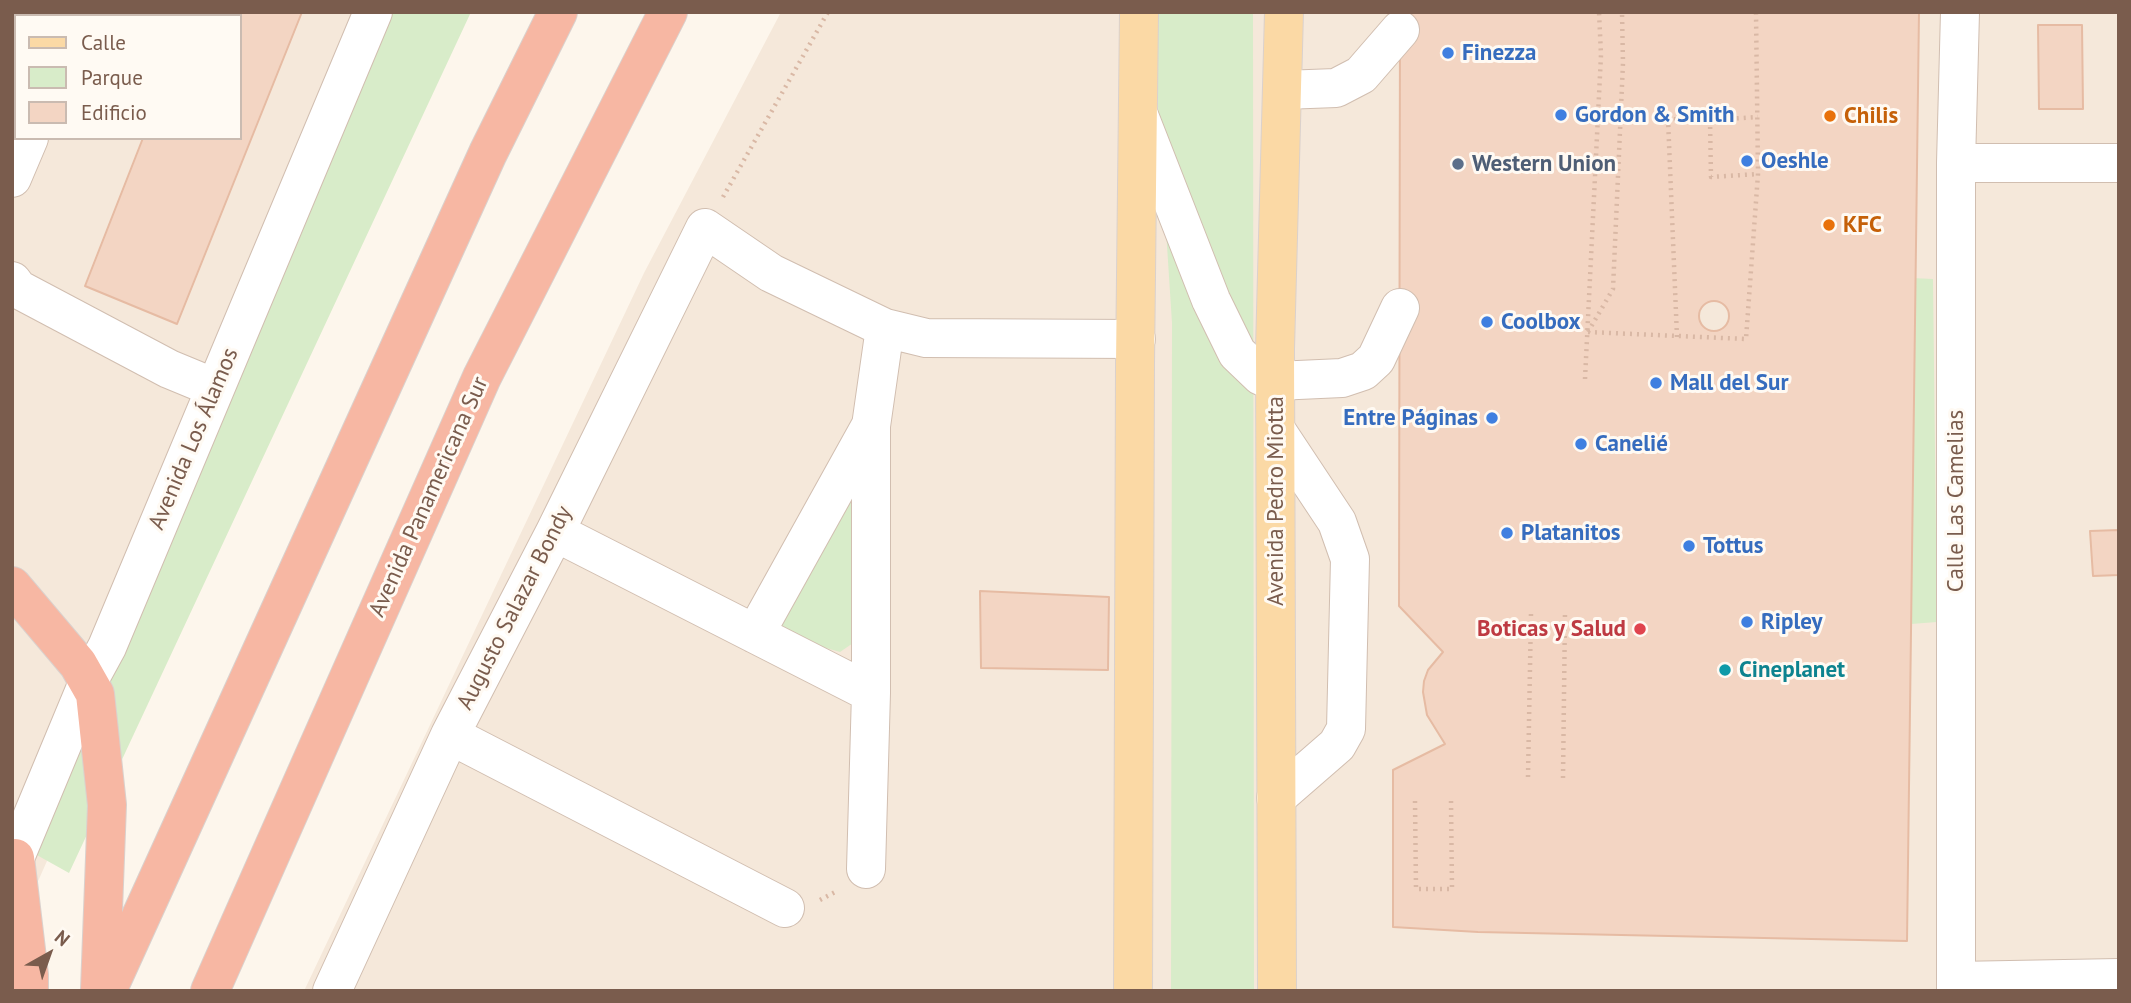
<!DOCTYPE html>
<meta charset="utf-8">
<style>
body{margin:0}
#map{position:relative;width:2131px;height:1003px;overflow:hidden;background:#fdf6ec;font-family:"PT Sans",sans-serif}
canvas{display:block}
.frame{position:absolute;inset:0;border:14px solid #7a5c4d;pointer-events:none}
.legend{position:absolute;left:14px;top:14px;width:228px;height:126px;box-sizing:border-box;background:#fffaf3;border:2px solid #cabbb1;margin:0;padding:9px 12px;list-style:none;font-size:21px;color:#7a5c4d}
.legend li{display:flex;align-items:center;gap:14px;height:35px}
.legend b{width:35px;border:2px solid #cabbb1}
.north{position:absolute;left:14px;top:919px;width:70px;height:70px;-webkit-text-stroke:5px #fffaf3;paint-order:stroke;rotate:40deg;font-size:19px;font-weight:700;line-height:28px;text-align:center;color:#7a5c4d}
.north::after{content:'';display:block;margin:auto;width:24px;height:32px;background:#7a5c4d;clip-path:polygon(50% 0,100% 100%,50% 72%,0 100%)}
</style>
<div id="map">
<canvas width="2131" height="1003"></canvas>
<div class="frame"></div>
<ul class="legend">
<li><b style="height:9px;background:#fbd9a5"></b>Calle</li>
<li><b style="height:19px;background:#d8ecc9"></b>Parque</li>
<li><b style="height:19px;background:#f3d5c3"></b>Edificio</li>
</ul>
<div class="north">N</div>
</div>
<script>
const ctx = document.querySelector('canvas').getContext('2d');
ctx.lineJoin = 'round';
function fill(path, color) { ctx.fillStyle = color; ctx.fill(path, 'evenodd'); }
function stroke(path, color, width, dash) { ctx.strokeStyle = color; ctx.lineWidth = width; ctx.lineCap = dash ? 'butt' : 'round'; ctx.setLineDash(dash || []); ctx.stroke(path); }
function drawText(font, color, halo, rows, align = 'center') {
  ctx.font = font + ' "PT Sans",sans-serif'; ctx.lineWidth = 6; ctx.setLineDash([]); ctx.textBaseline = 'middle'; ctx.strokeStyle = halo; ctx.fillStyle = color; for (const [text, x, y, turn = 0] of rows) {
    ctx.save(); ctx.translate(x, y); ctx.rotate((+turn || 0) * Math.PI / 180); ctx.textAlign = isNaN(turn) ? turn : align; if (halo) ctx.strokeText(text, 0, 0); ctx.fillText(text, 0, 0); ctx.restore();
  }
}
fill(new Path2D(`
 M12,12H423L12,940ZM16,16H240V138H16Z
 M781,12H2119V991H304L644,273Z`), '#f5e8da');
fill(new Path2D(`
 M393,12H471L69,873L35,854Z
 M1155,12H1253L1254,991H1171L1172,323L1154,44Z
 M1912,278L1933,279L1937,622L1911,624Z
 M853,489L856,641L840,652L788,637L780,628Z`), '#d8ecc9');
const building = new Path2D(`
 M194,12H302L177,324L85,286L143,138H240V16H192Z
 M1400,12H1919L1907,941L1478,932L1393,927V770L1445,744L1427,715L1423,692L1424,681L1428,670L1443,652L1399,606Z
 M2038,25H2082L2083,109H2039Z
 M1699 316a15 15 0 1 1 30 0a15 15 0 1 1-30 0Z
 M2119,530V575L2093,576L2090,531Z
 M980,591L1109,597L1108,670L981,668Z`);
fill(building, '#f3d5c3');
stroke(building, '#e6bba3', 2);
const minor = new Path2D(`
 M80,16L82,12
 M1283,90L1336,88L1361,75L1400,30
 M1138,113L1211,300L1237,353L1261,376L1276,381L1342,378L1363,371L1376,359L1400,308
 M1956,163H2119
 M12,178L29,138
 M12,281L18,289L169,369L215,388
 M1276,430L1337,522L1350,559L1346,729L1337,745L1276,798
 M555,532L871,693
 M755,634L870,427
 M450,735L785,908
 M12,865L89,680L107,647L373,12
 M866,869L871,693V426L885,328
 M1956,981L2119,978
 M332,991L450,735L555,532L705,228L771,273L885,328L926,338L1136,339
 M1956,991V163L1960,12`);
const major = new Path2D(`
 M1133,991L1135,364L1139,12
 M1277,991L1275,349L1284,12`);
const highway = new Path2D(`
 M12,586L78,664L95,694L107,805L100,989
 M15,858L29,975V991
 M107,991L488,153L558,12
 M210,991L482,377L668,12`);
stroke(minor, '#d1beb0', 40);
stroke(major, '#dad1cd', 40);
stroke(highway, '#dad1cd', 40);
stroke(new Path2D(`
 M1710,120L1711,177L1758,174
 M723,197L828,12
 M1588,332L1746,339L1758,174L1756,12
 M1588,332L1613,289L1623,63L1622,12
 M1677,337L1668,119L1710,120L1758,117
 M1585,379L1601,55L1599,12
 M1528,777L1531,613
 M1563,778L1565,613
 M1415,801L1416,889H1452L1451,801
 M820,900L837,891`), '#d9b8a5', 4.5, [2, 5]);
stroke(minor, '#fff', 38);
stroke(major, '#fbd9a5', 38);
stroke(highway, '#f7b7a3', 38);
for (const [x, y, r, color] of [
 [1448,53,7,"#3f7fe0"],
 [1561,115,7,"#3f7fe0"],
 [1830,116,7,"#e8710a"],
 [1747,161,7,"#3f7fe0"],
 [1458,164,7,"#5c6f8a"],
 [1829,225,7,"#e8710a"],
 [1487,322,7,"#3f7fe0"],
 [1656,383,7,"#3f7fe0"],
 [1492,418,7,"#3f7fe0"],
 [1581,444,7,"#3f7fe0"],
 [1507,533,7,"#3f7fe0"],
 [1689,546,7,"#3f7fe0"],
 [1747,622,7,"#3f7fe0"],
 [1640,629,7,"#e0444e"],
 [1725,670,7,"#0f9aa8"]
]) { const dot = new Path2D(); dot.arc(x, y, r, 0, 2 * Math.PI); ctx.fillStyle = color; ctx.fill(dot); stroke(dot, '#fffaf3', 2.5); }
drawText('bold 23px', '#366cbe', '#fffaf3', [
 ["Finezza",1462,53],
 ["Gordon & Smith",1575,115],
 ["Oeshle",1761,161],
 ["Coolbox",1501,322],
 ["Mall del Sur",1670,383],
 ["Entre Páginas",1478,418,"right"],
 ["Canelié",1595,444],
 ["Platanitos",1521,533],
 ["Tottus",1703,546],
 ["Ripley",1761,622]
], 'left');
drawText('bold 23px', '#c56008', '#fffaf3', [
 ["Chilis",1844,116],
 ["KFC",1843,225]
], 'left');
drawText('bold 23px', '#4e5e75', '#fffaf3', [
 ["Western Union",1472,164]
], 'left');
drawText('23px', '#7a5c4d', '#fffaf3', [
 ["Avenida Los Álamos",194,439,-67],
 ["Avenida Panamericana Sur",429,497,-66],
 ["Avenida Pedro Miotta",1276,501,-90],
 ["Calle Las Camelias",1956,501,-90],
 ["Augusto Salazar Bondy",515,608,-63]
]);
drawText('bold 23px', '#be3a42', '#fffaf3', [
 ["Boticas y Salud",1626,629]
], 'right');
drawText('bold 23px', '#0d838f', '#fffaf3', [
 ["Cineplanet",1739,670]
], 'left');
</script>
